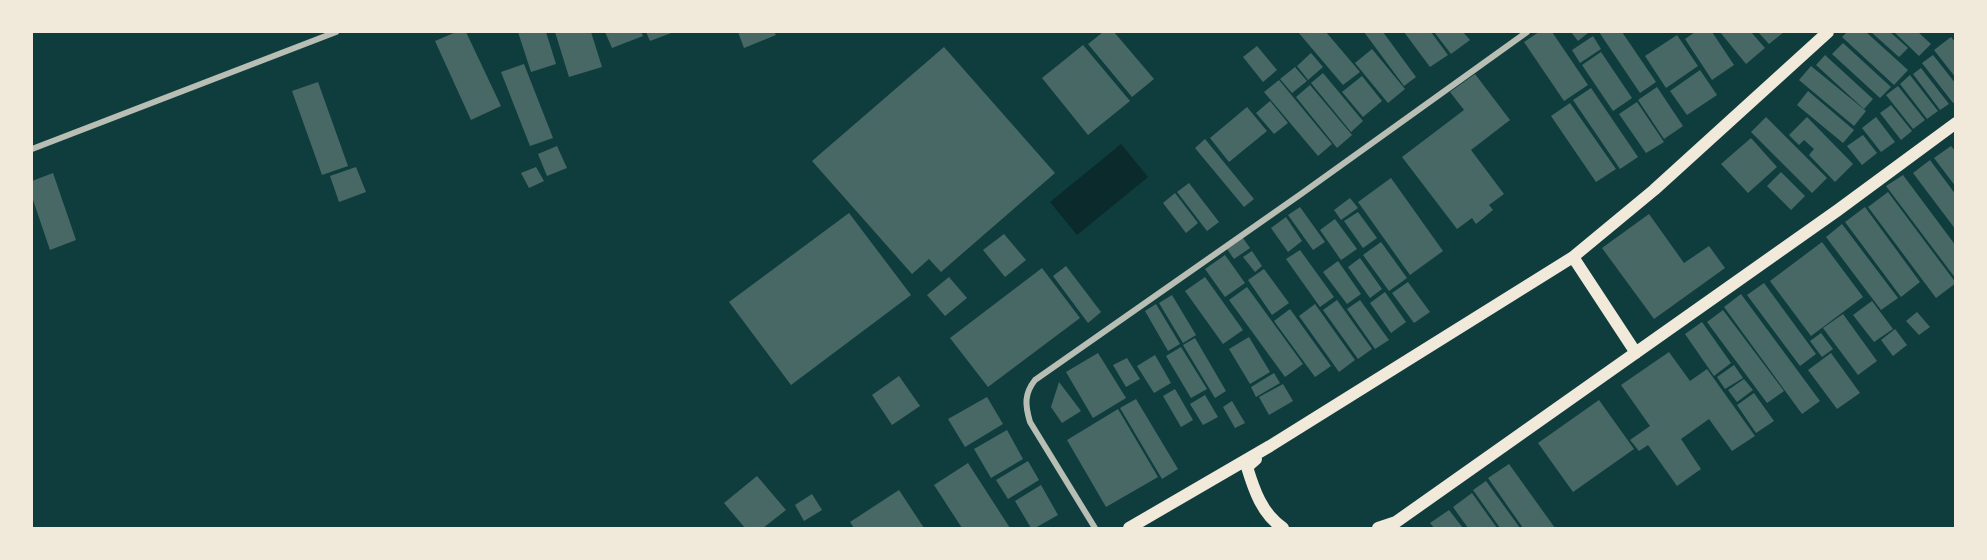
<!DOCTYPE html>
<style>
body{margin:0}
#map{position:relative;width:1987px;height:560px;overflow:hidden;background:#0f3d3e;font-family:"IBM Plex Sans",sans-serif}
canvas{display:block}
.frame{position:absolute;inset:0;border:33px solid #f1e9da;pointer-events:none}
</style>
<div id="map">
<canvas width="1987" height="560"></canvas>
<div class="frame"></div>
</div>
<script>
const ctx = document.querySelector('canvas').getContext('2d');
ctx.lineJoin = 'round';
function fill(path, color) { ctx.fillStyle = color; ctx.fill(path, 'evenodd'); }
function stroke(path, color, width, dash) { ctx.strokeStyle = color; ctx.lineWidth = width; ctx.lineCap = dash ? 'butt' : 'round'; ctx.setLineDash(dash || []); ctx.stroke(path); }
fill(new Path2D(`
 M1121,144L1148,177L1077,235L1050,202Z`), '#0a2a2b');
fill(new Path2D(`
 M456,32H466L501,106L471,120L435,41Z
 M518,32H546L556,64L531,72Z
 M555,32H591L602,67L569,77Z
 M605,32H641L643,36L612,48Z
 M646,32H674L650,41Z
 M738,32H774L776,35L744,48Z
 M1103,32H1114L1154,79L1132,97L1088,44Z
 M1298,32H1326L1360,72L1343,85Z
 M1364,32H1383L1416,77L1404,86Z
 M1404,32H1431L1448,55L1430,67Z
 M1434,32H1463L1470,40L1451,54Z
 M1539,32H1552L1588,85L1564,101L1524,42Z
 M1571,32H1587L1588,33L1578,41Z
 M1599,32H1622L1656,82L1640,93Z
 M1695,32H1712L1734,65L1712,80L1685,39Z
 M1720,32H1751L1765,48L1746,64Z
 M1758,32H1784L1769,44Z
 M1847,32H1866L1908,70L1894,85L1842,37Z
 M1871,32H1890L1908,48L1899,57Z
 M1894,32H1918L1931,44L1919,56Z
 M1677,35L1698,66L1666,88L1645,56Z
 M1593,36L1601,49L1580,63L1572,50Z
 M1951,37L1956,43V78L1934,50Z
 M1843,43L1891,87L1880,98L1832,54Z
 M1083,45L1130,101L1088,135L1042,78Z
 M1257,46L1277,70L1263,82L1243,57Z
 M944,47L1055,173L941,272L929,259L912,274L812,161Z
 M1372,49L1405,89L1388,103L1355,63Z
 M1601,52L1632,98L1613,111L1582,65Z
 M1311,53L1323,67L1308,80L1297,66Z
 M1825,55L1873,99L1864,109L1816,65Z
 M1933,55L1956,84V101L1953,103L1922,63Z
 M524,64L553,138L530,146L501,72Z
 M1811,66L1866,111L1854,126L1799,80Z
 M1295,67L1307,81L1292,93L1280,79Z
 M1921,68L1949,104L1940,110L1913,74Z
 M1700,70L1717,95L1687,115L1670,91Z
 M1323,73L1363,121L1351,132L1311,83Z
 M1475,74L1510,120L1471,150L1504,194L1489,205L1493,210L1476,224L1472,218L1457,229L1402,157L1464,110L1450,92Z
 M1910,75L1938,111L1927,119L1900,84Z
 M1362,76L1382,101L1363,117L1342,92Z
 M1279,80L1332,144L1318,156L1264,92Z
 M318,82L348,166L322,175L292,91Z
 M1310,85L1352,135L1337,148L1296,97Z
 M1898,86L1925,120L1913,129L1886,95Z
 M1657,87L1683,126L1664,139L1638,100Z
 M1591,88L1638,157L1620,169L1573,100Z
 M1808,91L1854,130L1843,143L1797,105Z
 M1270,101L1288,123L1274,134L1256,113Z
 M1637,102L1664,142L1646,153L1619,114Z
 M1570,103L1616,169L1596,182L1551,116Z
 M1891,105L1912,131L1901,140L1880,113Z
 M1247,107L1267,131L1229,162L1210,138Z
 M1766,117L1827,178L1812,193L1751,132Z
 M1807,117L1853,164L1835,182L1809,155L1814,149L1804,140L1799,145L1789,135Z
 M1876,117L1895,142L1881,152L1862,128Z
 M1863,135L1877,153L1862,165L1847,146Z
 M1751,138L1777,167L1748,193L1721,164Z
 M1205,139L1254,199L1244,207L1195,148Z
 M557,146L567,168L547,176L538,154Z
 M1951,146L1956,152V187L1934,158Z
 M1930,160L1956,195V230L1913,173Z
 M356,167L366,192L339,202L330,176Z
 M536,167L544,181L529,188L521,173Z
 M1781,172L1805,196L1791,210L1767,186Z
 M53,173L76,240L50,250L32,197V181Z
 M1903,175L1956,246V279L1886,186Z
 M1391,178L1443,251L1410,275L1358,202Z
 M1189,183L1219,222L1207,231L1177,192Z
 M1888,192L1956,283L1936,298L1868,207Z
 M1175,193L1198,223L1186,233L1163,203Z
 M1350,198L1358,208L1341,220L1334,210Z
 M1300,207L1325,242L1313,250L1288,215Z
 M1865,207L1920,282L1901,297L1845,222Z
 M1358,212L1377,238L1363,248L1344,221Z
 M849,213L911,295L791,385L729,302Z
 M1649,214L1684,263L1709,246L1725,268L1654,319L1602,248Z
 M1286,217L1302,241L1288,252L1271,228Z
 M1335,219L1357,249L1341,260L1320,230Z
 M1842,224L1898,298L1881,310L1826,237Z
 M1004,234L1026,260L1005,277L983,250Z
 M1243,238L1250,248L1234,259L1227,249Z
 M1381,242L1407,278L1389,291L1363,255Z
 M1822,242L1863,297L1811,336L1770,281Z
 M1300,250L1334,297L1320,307L1286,259Z
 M1252,251L1262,266L1255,272L1243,257Z
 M1225,255L1245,283L1225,297L1205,269Z
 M1360,258L1382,289L1370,298L1348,267Z
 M1338,261L1361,294L1347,304L1323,272Z
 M1066,266L1101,312L1088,323L1053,276Z
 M1042,268L1080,318L988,387L950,338Z
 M1264,269L1289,303L1272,315L1248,280Z
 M949,277L967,298L945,316L927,295Z
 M1205,277L1243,330L1223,344L1185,291Z
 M1408,282L1430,312L1414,323L1392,293Z
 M1764,283L1816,354L1800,366L1747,295Z
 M1247,287L1303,364L1285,377L1229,300Z
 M1385,292L1406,322L1391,333L1370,303Z
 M1741,294L1820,401L1802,414L1724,307Z
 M1172,295L1196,335L1183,343L1159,303Z
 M1337,300L1372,349L1358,359L1323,310Z
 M1360,300L1389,340L1375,349L1347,309Z
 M1872,301L1893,329L1874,342L1853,315Z
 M1156,304L1180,344L1168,351L1145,311Z
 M1315,304L1355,360L1339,372L1299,316Z
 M1290,309L1331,366L1315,377L1274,321Z
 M1723,310L1784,391L1767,403L1707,322Z
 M1917,312L1930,327L1919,335L1906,321Z
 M1843,314L1877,361L1858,375L1823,328Z
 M1702,322L1731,363L1714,376L1685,334Z
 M1895,329L1907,345L1893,356L1881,340Z
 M1821,333L1833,349L1822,357L1810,341Z
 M1249,337L1270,372L1250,384L1229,349Z
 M1195,338L1226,391L1215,398L1183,345Z
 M1181,347L1207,389L1191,398L1166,356Z
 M1669,352L1690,381L1707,369L1755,436L1732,451L1709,419L1681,439L1701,469L1677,486L1648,445L1639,451L1630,440L1650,426L1621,385Z
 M1098,353L1126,398L1093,418L1066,372Z
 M1831,353L1860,393L1837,409L1808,370Z
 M1155,355L1171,383L1154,393L1137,366Z
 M1127,358L1140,379L1126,387L1113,365Z
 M1734,365L1743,378L1725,389L1717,377Z
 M1274,373L1280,383L1256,397L1251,387Z
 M899,376L920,406L892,425L872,395Z
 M1744,379L1753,390L1737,402L1728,390Z
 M1059,382L1081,411L1062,423L1051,407Z
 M1283,384L1293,401L1269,415L1259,397Z
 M1175,389L1193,420L1181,427L1163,396Z
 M1754,393L1774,421L1756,433L1737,405Z
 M1205,395L1218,417L1203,425L1190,404Z
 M987,397L1003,424L965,447L948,419Z
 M1136,399L1178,469L1162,479L1120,408Z
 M1599,400L1634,449L1573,492L1538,443Z
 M1232,401L1245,423L1235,428L1223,407Z
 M1118,409L1158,477L1106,507L1067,440Z
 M1007,430L1023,459L991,478L974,449Z
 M1028,461L1039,480L1008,499L996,480Z
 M968,463L1010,528H962L934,485Z
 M1509,464L1555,528H1523L1488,478Z
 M757,476L786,510L763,528H745L724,503Z
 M1486,481L1520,528H1500L1473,490Z
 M1041,485L1058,515L1035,528H1031L1015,501Z
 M899,490L924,528H854L850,522Z
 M1472,493L1497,528H1468L1453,507Z
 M812,494L822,510L804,521L795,505Z
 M1449,510L1463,528H1434L1430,523Z`), '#486865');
stroke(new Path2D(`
 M32,149L336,32
 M1095,528L1030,422C1025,405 1024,394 1035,380L1301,194L1527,32`), '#b8beb3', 6);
stroke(new Path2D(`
 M1573,257L1636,353
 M1256,459L1247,467C1254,490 1262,514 1283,528
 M1129,528L1270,446L1573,257L1654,190L1828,32
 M1378,528L1396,522L1838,210L1956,123`), '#f1e9da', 12);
</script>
